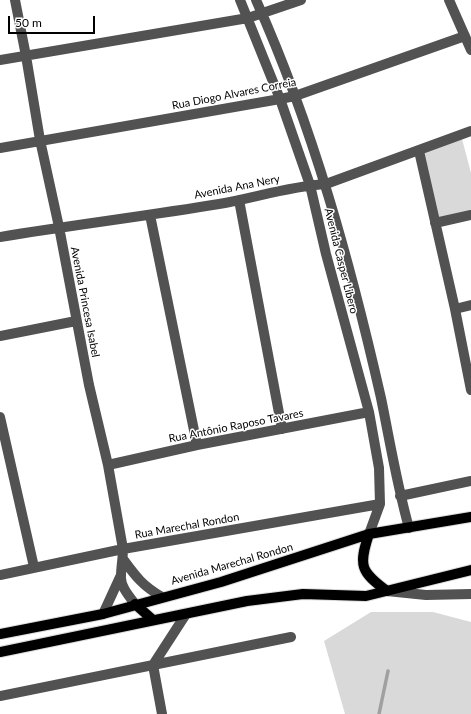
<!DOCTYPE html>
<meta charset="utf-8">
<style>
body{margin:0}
#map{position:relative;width:471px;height:714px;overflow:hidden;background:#fff;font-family:Lato,sans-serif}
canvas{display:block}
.scale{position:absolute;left:8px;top:16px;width:87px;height:18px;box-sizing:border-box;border:2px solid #000;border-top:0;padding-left:5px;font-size:12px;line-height:14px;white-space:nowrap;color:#000;-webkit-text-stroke:3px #fff;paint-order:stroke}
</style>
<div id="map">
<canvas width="471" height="714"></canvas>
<div class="scale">50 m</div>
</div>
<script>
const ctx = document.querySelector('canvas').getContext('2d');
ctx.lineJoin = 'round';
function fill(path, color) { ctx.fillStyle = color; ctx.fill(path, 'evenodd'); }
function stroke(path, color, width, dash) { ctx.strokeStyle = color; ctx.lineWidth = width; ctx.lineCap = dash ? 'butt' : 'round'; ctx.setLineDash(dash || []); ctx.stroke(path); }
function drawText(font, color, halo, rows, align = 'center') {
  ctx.font = font + ' Lato,sans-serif'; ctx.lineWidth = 3; ctx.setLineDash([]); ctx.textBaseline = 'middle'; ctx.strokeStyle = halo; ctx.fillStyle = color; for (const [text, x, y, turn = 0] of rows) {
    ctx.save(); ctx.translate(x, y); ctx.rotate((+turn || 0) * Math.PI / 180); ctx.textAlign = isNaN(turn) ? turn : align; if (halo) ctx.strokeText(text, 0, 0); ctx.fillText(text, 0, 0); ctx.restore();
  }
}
fill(new Path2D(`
 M461,135L471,173V215L435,223L419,151Z
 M371,612H433L471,622V714H345L324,641Z`), '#d9d9d9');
stroke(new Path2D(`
 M379,714L388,671`), '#a0a0a0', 3.5);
const major = new Path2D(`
 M369,534C358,566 361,572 387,591
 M135,604L153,620
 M0,634L103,614L221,582L369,534L471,517
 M0,652L247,601L303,594L366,596L471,570`);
stroke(major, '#dbdbdb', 12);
stroke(new Path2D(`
 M15,0L26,56L40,140L59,227L89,385L108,465L123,549C123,558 121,567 121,576C120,586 129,596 135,604
 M240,0L280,99L310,185L326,254L369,412L379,468L380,504L369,534
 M256,0C313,127 350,262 381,398C390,442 397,485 409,528
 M449,0L471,50
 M0,60L248,18L301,0
 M0,148L280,99L295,96L465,36
 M419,151L455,309L471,390
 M239,200L282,429
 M150,215L197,445
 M435,223L471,215
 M0,237C73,225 146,216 219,204C254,198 290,186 326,184L471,131
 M455,309L471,305
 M0,336L76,321
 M0,417L34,567
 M108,465L197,445L369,412
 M400,496L471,481
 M123,559C136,577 143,586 162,597
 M0,575L123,549L380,504
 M387,591L426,595L471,594
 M103,614L120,577
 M0,696L291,637
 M162,714L153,665L186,614`), '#525252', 10);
stroke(major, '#000', 10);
drawText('11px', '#000', '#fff', [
 ["Rua Diogo Alvares Correia",234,94,-11],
 ["Avenida Ana Nery",237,187,-11],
 ["Avenida Casper Libero",341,261,76],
 ["Avenida Princesa Isabel",85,302,79],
 ["Rua Antônio Raposo Tavares",236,426,-11],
 ["Rua Marechal Rondon",187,526,-10],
 ["Avenida Marechal Rondon",232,564,-16]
]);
</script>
